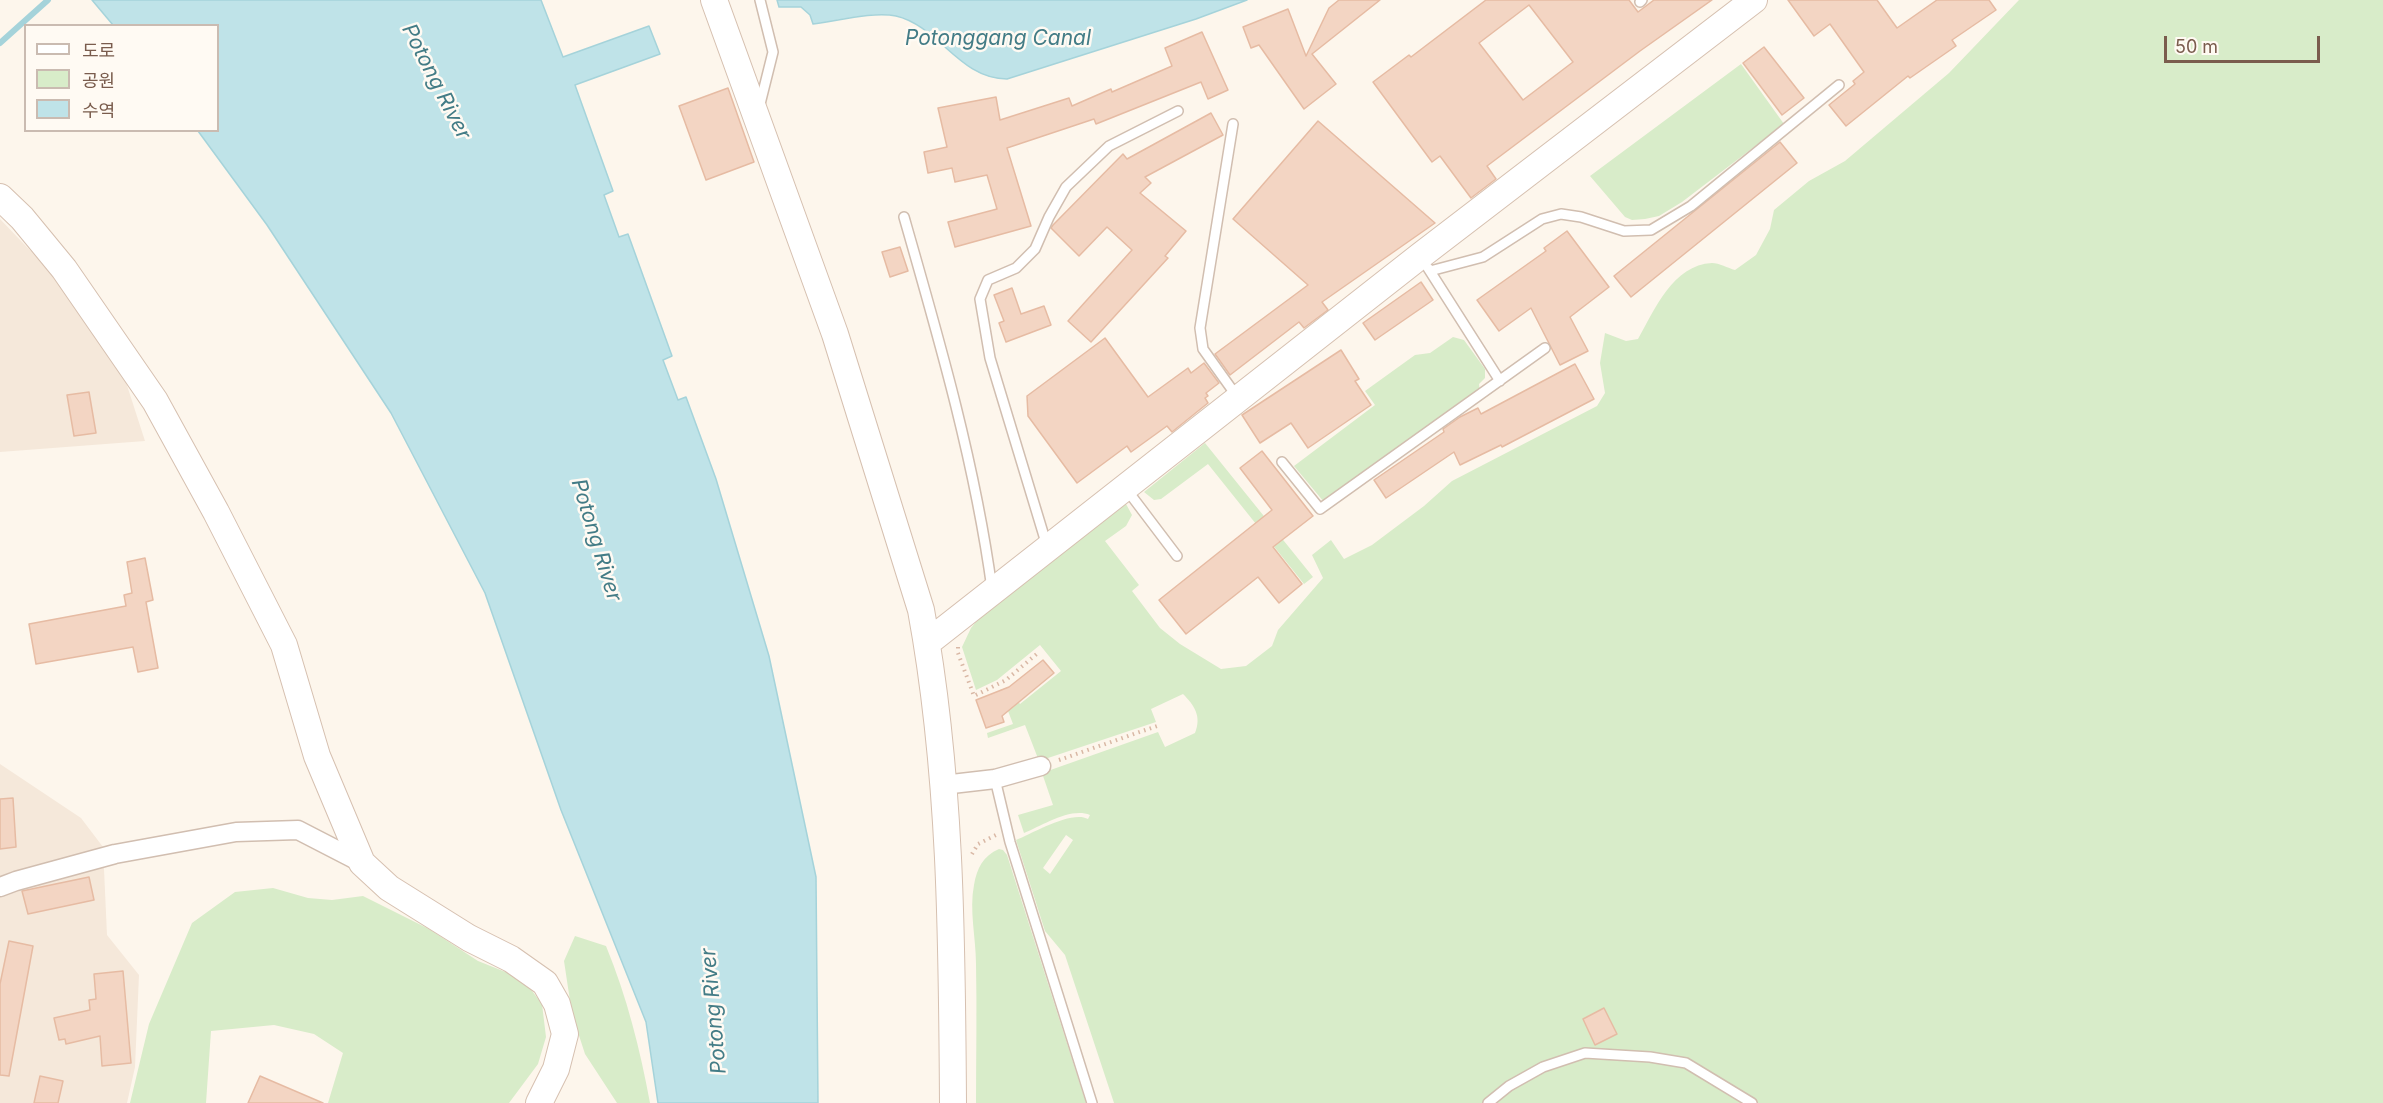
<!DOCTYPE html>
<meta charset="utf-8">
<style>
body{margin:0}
#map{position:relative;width:2383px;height:1103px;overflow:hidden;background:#fdf6ec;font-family:Inter,"Noto Sans KR",sans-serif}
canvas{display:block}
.legend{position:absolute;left:24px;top:24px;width:195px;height:108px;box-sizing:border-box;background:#fffaf3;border:2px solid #cabbb1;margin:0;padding:8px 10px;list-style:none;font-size:18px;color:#7a5c4d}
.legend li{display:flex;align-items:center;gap:12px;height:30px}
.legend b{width:30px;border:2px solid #cabbb1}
.scale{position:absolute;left:2164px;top:36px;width:156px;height:27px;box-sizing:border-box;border:3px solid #7a5c4d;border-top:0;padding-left:8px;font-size:18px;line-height:21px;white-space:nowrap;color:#7a5c4d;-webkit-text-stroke:4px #fffaf3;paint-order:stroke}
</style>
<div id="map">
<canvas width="2383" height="1103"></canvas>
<ul class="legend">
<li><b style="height:8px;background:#fff"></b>도로</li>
<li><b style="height:16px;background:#d8ecc9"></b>공원</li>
<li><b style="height:16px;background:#bfe3e8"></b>수역</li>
</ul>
<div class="scale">50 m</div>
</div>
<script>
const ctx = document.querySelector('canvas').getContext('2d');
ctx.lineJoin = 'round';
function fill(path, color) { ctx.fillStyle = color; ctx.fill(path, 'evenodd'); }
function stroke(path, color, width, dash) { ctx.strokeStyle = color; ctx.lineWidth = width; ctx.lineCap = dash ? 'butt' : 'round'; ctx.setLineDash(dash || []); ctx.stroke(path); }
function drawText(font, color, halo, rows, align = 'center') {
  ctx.font = font + ' Inter,sans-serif'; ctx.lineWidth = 5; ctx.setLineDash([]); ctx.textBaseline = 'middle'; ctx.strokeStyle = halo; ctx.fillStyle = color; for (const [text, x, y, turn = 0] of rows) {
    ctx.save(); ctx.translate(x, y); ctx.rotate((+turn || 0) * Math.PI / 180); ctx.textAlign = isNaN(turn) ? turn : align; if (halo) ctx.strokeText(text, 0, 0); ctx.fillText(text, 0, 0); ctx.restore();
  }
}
fill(new Path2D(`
 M0,219L45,266L123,373L145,441L0,452Z
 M0,764L81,818L103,847L107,935L139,975L135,1067L127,1103H0Z`), '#f5e8da');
fill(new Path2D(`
 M2019,0H2383V1103H1114L1065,955L1045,931L1016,840C1033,833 1072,810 1088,819L1090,815C1070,807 1042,826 1024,833L1018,815L1053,805L1042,773L1158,732L1165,747L1195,733C1202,716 1194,705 1183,694L1151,709L1156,722L1039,761L1025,725L988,738L987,733L1013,724L1000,690L1008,687L1020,704L1061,671L1040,645L997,680L976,690L962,647L971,628L979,618L1126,504L1132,515L1126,526L1105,541L1139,585L1132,591L1160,628L1180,644L1221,669L1246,666L1272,646L1278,630L1323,578L1312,555L1331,540L1344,559L1372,545L1424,506L1452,481L1597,406L1605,393L1600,363L1605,333L1626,341L1638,339C1655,309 1673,265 1712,263C1719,263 1728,268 1735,270L1756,255L1770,229L1774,210L1809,181L1845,161L1949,73ZM1066,835L1073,840L1050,874L1043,868Z
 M1741,64L1784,124L1682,202L1659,216L1645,219L1632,220L1625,217L1590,176Z
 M1453,337L1464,340L1485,369V378L1479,384L1480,394L1324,502L1294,466L1375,405L1365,391L1415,355L1430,353Z
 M1205,443L1313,577L1304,584L1208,464L1161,499L1154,500L1144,492Z
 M999,849L1003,850L1007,855L1086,1103H976C976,1057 977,1010 976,964C976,938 969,910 974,885C977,868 983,856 999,849Z
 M273,888L308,898L332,900L363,896L429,929L478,961L523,979L542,1004L546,1037L538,1064L509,1103H328L343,1053L314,1034L274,1025L211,1031L206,1103H130L149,1024L192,923L235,892Z
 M575,936L606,946C627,997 640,1049 650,1103H617L585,1054L572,1014L564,961Z`), '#d8ecc9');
const water = new Path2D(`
 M92,0H541L563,57L649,26L660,54L575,85L613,191L604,195L619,237L628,234L672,356L663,360L678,400L686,397L716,479L769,656L816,877L818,1103H658L646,1022L561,810L485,593L391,413L267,225L198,131L218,130V26L113,25Z
 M777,0H1247L1196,19L1007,79C959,79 939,26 896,16C874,11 837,21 813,24L810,15L801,7H779Z`);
fill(water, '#bfe3e8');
stroke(water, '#a5d3da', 1.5);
stroke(new Path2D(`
 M0,43L48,0`), '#a5d3da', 6);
const building = new Path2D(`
 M1339,0H1380L1312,54L1336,84L1304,109L1259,45L1251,48L1243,27L1288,9L1306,56L1329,8Z
 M1486,0H1629L1638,12L1654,0H1712L1640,51L1487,166L1496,179L1471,198L1440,156L1432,162L1373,82L1409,55L1411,57ZM1529,5L1573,62L1523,100L1479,43Z
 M1788,0H1877L1897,28L1937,0H1989L1996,10L1952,40L1956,46L1910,78L1908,76L1846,126L1829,105L1855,84L1853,81L1864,72L1830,24L1814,36Z
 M1202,32L1228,90L1208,99L1201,82L1096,124L1094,119L1007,148L1031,226L955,247L948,222L997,209L987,175L955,182L952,168L928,173L924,152L947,147L938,108L996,97L1000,120L1069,98L1072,106L1111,89L1112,92L1172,66L1165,48Z
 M1764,47L1804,98L1782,115L1743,63Z
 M728,88L754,162L706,180L679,106Z
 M1211,113L1223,135L1145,177L1151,183L1140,193L1186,231L1165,256L1168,258L1091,342L1068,321L1132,250L1107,227L1079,256L1051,228L1053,225L1123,154L1127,159Z
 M1318,121L1435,223L1322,302L1328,310L1304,328L1299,322L1230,375L1215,354L1308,285L1233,219Z
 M1780,142L1797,163L1631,297L1614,276Z
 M1567,231L1609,287L1570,317L1588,351L1560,365L1531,308L1499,331L1477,300L1546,251L1544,248Z
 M900,247L908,271L890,277L882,252Z
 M1421,282L1433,300L1375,340L1363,323Z
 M1012,288L1021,314L1044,306L1051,325L1006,342L999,323L1004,321L994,295Z
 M1105,338L1148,397L1188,368L1191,373L1204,363L1219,383L1206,393L1208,396L1205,398L1208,403L1172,432L1167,426L1131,452L1127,446L1077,483L1028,416L1027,396Z
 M1341,350L1359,379L1355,381L1371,405L1308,448L1291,423L1260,443L1242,415Z
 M1575,364L1594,399L1502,447L1501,445L1460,465L1454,452L1386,498L1374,480L1444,432L1443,429L1460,417L1478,408L1481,414Z
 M89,392L96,433L74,436L67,395Z
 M1262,451L1313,516L1273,547L1302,584L1279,603L1258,577L1186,634L1159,600L1272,510L1240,468Z
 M145,558L153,600L146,602L158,668L138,672L133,647L36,664L29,624L126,606L124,595L132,593L127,562Z
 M1043,660L1054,673L1002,716L1004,722L986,728L976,700L1009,687Z
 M13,798L16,847L0,849V799Z
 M89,877L94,900L28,914L22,891Z
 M9,941L33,946L9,1076L0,1075V984Z
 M123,971L131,1063L102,1066L100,1036L66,1044L65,1039L59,1040L54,1018L90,1010L89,1000L96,999L94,974Z
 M1604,1008L1617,1034L1595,1045L1583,1019Z
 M40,1076L63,1081L58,1103H34Z
 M260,1076L323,1103H248Z`);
fill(building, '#f3d5c3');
stroke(building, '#e6bba3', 1.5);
const lane = new Path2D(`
 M1640,2L1642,0
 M759,108L773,52L760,0
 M1233,124L1200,328L1203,349L1238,398
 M904,217C939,339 975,463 992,589
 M1428,268L1500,381
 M1430,271L1483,257L1542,219L1561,214L1581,217L1624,231L1651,230L1691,206L1839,85
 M1282,462L1320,509L1545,348
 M1127,490L1177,556
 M1047,546L990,358L980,299L988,280L1016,268L1035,249L1049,217L1066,187L1109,146L1178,111
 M995,779L1010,842L1092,1103
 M1488,1103L1509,1086L1543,1067L1585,1053L1650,1057L1686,1063L1752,1103`);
const street = new Path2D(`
 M943,785L995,779L1041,766
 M0,887L16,881L115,854L236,832L298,830L362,863`);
const secondary = new Path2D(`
 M714,0L835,334L921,610C951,773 952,938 953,1103
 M0,197L22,218L64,269L155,401L216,512L284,645L317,756L362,863L389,888L469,938L511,959L545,983L557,1004L565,1034L556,1069L539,1103
 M927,643L1420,256L1754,0`);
stroke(lane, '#d1beb0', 12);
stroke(street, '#d1beb0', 21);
stroke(secondary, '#d6c0b0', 28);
stroke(new Path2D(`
 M958,647V653L974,696L1006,680L1039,652
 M1059,760L1157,726
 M972,854L978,844L996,835`), '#d9b8a5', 4, [1.5, 4.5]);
stroke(lane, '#fff', 9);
stroke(street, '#fff', 18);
stroke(secondary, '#fff', 26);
drawText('italic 21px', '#437c86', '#fffaf3', [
 ["Potonggang Canal",998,39],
 ["Potong River",436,82,63],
 ["Potong River",596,540,73],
 ["Potong River",714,1011,-95]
]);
</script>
